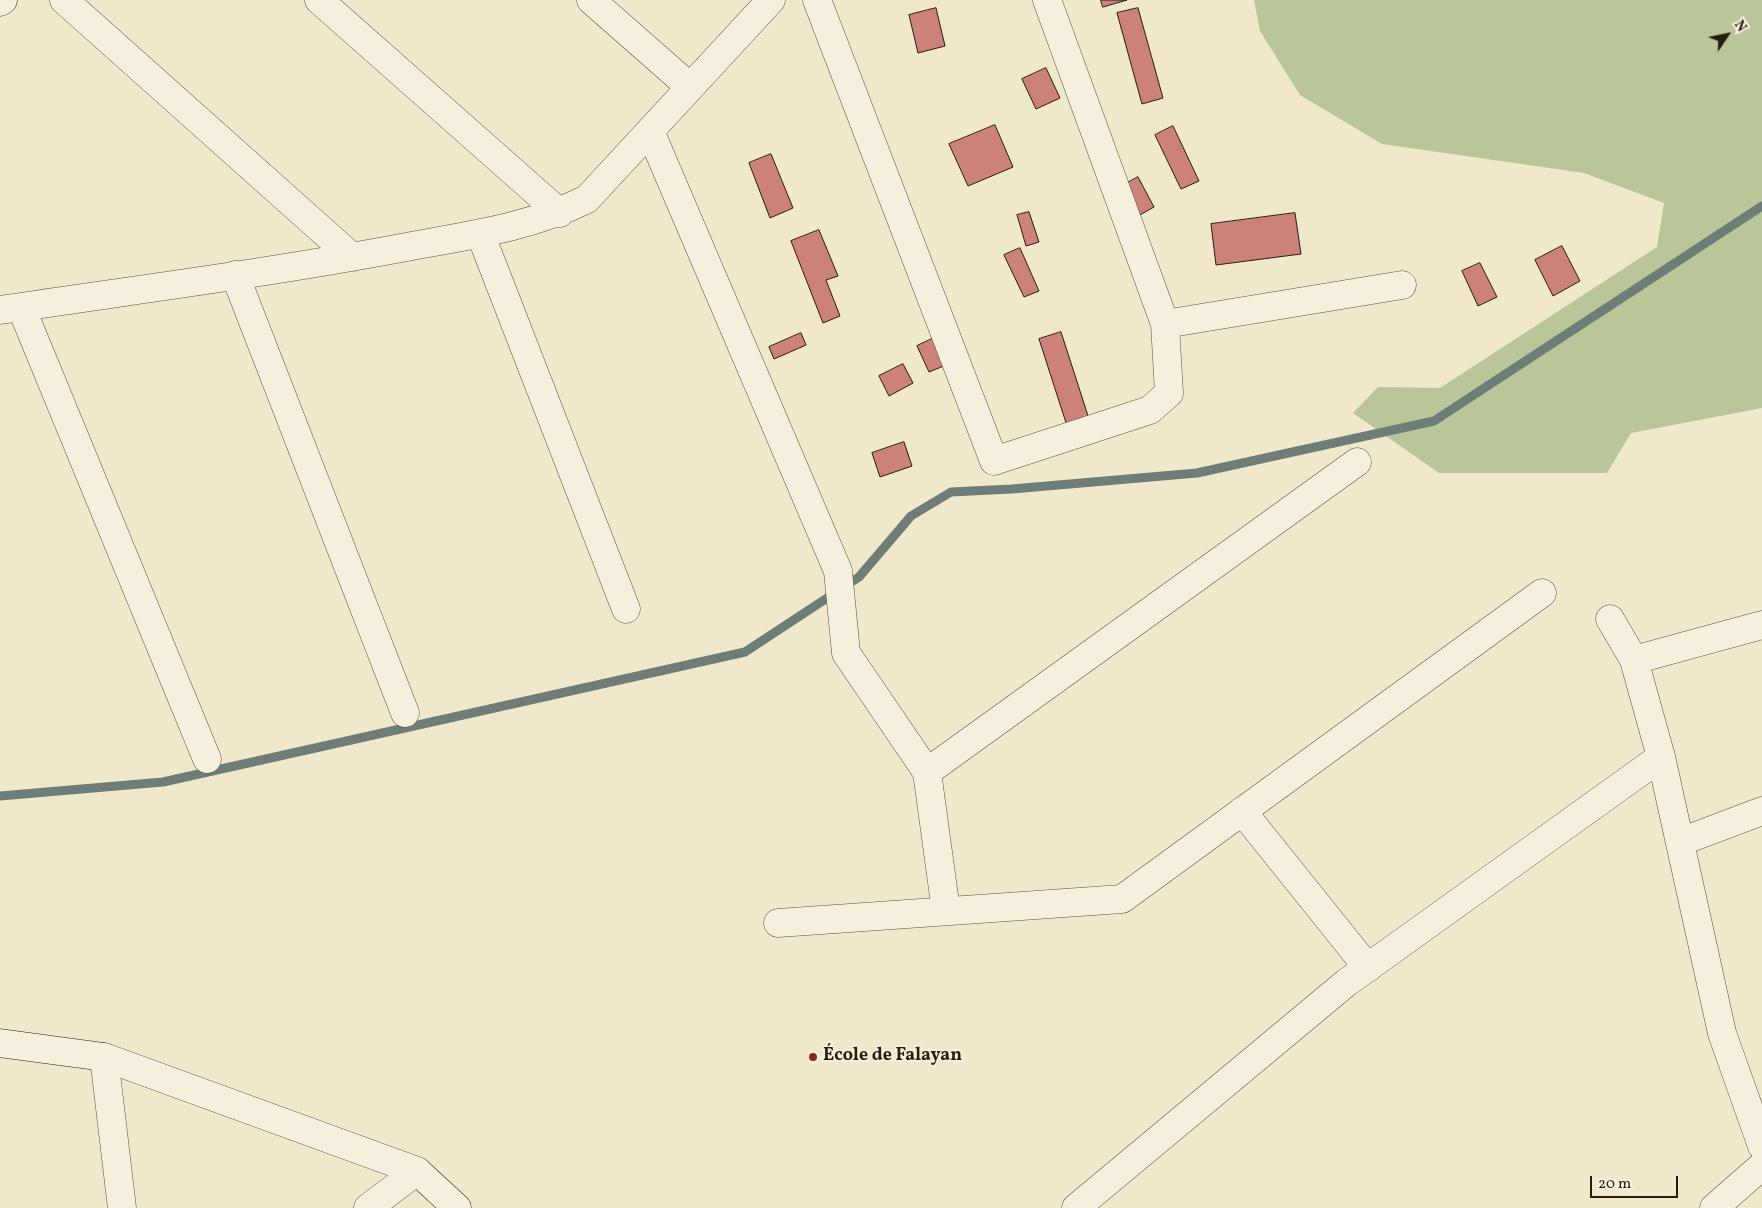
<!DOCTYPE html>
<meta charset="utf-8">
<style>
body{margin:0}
#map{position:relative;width:1762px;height:1208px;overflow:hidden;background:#f0e8ca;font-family:Vollkorn,serif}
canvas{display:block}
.north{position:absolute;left:1702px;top:10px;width:50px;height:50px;-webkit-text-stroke:4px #f5f0dd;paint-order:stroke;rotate:56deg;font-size:14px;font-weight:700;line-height:20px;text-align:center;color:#281b0f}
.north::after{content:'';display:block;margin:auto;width:18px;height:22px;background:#281b0f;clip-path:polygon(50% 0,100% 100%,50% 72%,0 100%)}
.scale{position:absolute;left:1590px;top:1176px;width:88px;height:22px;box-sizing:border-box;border:2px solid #281b0f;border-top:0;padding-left:6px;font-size:15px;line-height:18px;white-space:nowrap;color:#281b0f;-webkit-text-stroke:4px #f5f0dd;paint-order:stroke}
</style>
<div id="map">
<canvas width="1762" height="1208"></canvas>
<div class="north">N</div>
<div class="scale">20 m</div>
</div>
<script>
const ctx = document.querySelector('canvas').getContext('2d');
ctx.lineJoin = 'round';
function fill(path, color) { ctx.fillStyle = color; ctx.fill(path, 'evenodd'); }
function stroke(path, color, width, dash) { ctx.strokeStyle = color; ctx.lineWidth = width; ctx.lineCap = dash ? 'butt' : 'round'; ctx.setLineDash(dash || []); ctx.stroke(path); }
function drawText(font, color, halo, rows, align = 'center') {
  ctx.font = font + ' Vollkorn,serif'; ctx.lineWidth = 4; ctx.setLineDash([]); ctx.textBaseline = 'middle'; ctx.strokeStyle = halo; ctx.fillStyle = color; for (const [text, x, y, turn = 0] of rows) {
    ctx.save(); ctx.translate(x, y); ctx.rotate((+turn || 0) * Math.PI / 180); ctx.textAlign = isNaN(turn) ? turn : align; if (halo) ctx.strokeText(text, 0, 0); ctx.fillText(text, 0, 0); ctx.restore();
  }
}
fill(new Path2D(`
 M1254,0H1762V408L1631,433L1607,473H1439L1353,413L1378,387L1440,388L1657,247L1664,203L1584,173L1382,144L1300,95L1260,31Z`), '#b9c697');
stroke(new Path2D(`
 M0,796L163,782L745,652L859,577L911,516L951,492L1012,489L1197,473L1434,421L1762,206`), '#6f7d79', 9);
const building = new Path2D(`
 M1101,0H1127L1103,7Z
 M936,8L945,46L918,53L909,15Z
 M1138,8L1163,98L1142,104L1117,13Z
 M1046,68L1060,98L1036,109L1022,79Z
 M995,125L1013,167L968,186L949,144Z
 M1173,126L1199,181L1181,189L1155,135Z
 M771,154L793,208L770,218L749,163Z
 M1138,177L1154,207L1138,216L1122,186Z
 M1029,212L1039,242L1026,246L1017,215Z
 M1295,213L1301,254L1216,265L1211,224Z
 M819,230L838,276L826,280L840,316L823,323L791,241Z
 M1562,246L1580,281L1553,296L1535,260Z
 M1020,248L1039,291L1024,297L1004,255Z
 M1480,263L1497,297L1478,306L1462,271Z
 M1061,332L1090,422L1068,429L1039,339Z
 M801,333L806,345L774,359L769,347Z
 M934,338L946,365L929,372L917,346Z
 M903,364L913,383L889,396L879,376Z
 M904,442L912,466L880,477L872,453Z`);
fill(building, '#cc817b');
stroke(building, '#281b0f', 1);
const street = new Path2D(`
 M64,0L352,257
 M319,0L560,213
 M591,0L690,87
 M817,0L994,461L1150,410L1169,393L1165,324L1402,285
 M1047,0L1165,324
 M650,131L838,571L846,653L927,772L946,911
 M480,233L626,609
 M235,275L405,713
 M21,307L207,759
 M0,310C134,290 268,273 401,248C464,236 530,228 587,199L771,0
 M1610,619L1634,660L1661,757L1722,1033L1762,1146
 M1634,660L1762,625
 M927,772L1357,462
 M1242,811L1368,968
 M1680,842L1762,811
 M778,923L1122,899L1542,593
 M104,1057L122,1208
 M368,1208L417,1171
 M1076,1208L1346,983L1661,757
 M1714,1208L1762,1166`);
const secondary = new Path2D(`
 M0,2L3,0
 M0,1043L104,1057L417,1171L457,1208`);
stroke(street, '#5a4e3e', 29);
stroke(secondary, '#281b0f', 29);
stroke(street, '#f5f0dd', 28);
stroke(secondary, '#f5f0dd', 28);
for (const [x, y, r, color] of [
 [813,1057,5,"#8f2418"]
]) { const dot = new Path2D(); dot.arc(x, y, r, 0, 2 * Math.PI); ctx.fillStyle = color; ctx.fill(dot); stroke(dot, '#f5f0dd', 2); }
drawText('bold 18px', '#281b0f', '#f5f0dd', [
 ["École de Falayan",823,1057]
], 'left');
</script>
